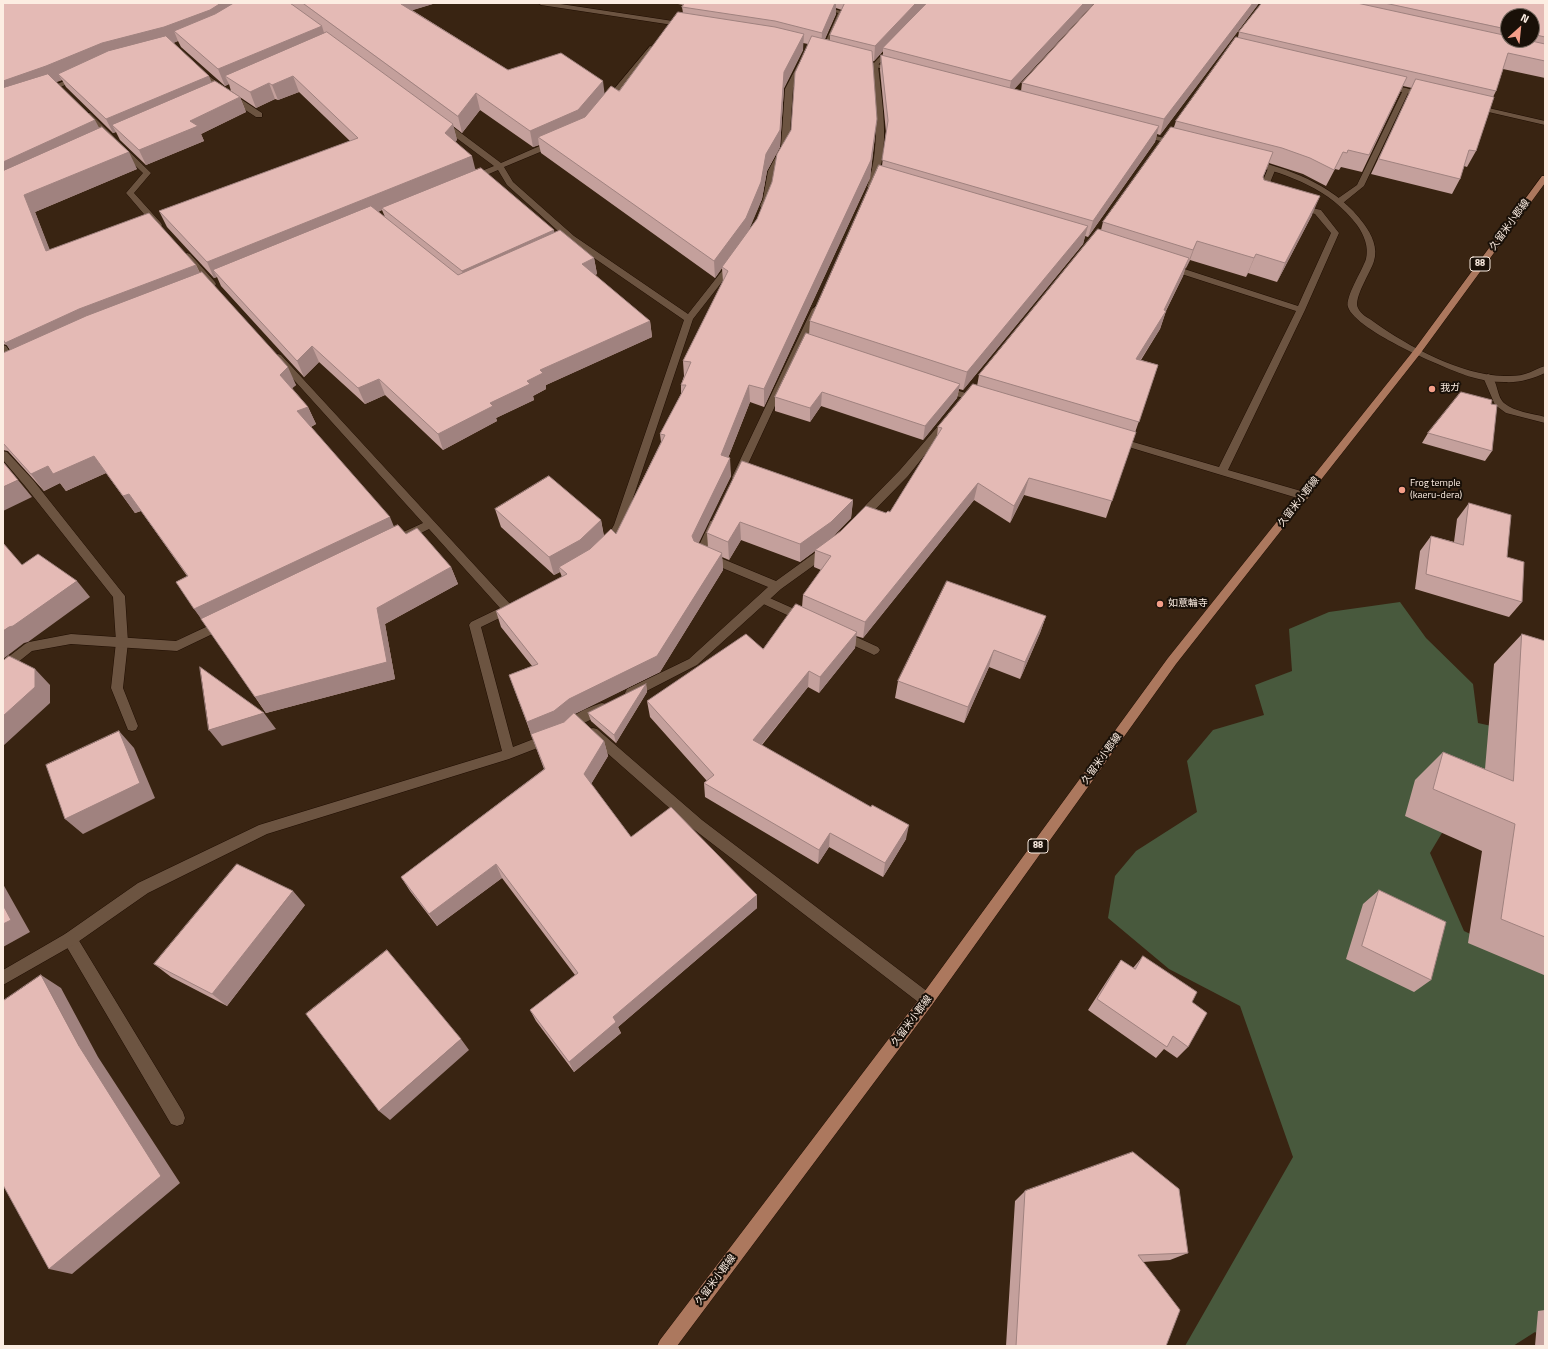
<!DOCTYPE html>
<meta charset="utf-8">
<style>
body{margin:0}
#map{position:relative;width:1548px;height:1349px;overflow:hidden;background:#392412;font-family:"Titillium Web",sans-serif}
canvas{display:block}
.frame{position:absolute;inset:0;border:4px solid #fcede2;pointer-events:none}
.north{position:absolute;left:1500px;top:8px;width:40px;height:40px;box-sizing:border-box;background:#191008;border:1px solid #74685f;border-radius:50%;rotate:27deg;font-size:11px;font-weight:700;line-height:16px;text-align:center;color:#fcede2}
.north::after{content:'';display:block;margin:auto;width:14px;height:18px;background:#f49e88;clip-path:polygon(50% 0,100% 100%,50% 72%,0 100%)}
</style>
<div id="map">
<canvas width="1548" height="1349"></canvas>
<div class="frame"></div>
<div class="north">N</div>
</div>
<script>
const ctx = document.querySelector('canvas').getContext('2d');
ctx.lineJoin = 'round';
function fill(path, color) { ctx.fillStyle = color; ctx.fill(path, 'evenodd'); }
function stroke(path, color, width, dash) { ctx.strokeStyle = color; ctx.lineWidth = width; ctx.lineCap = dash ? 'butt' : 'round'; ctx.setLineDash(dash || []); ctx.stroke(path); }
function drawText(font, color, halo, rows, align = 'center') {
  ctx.font = font + ' "Titillium Web","Noto Sans JP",sans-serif'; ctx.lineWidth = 4; ctx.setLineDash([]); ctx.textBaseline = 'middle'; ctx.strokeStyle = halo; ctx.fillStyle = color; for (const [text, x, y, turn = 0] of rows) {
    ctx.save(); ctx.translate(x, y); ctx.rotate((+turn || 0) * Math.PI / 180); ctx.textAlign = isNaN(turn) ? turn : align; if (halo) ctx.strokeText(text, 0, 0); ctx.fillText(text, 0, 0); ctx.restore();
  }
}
fill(new Path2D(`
 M1400,602L1426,638L1473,684L1478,723L1523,733L1467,791L1430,853L1464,931L1545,969V1338L1535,1332L1513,1346H1185L1293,1157L1240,1006L1169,969L1108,918L1115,876L1136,851L1197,812L1187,761L1213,730L1264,715L1255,685L1292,671L1289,629L1329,612Z`), '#48593d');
const service = new Path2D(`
 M1488,374C1498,377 1496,396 1504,403C1515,412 1531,413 1545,417V423L1506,413L1495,405L1483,377Z
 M3,451L7,452L33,480L125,596L128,642L123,688L138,726L136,730L132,731L128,730L111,688L116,642L113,597L25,486L3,460Z
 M763,595L808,615L810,618L808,621L804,622L800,621L759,602L757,599L759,596Z
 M841,630L878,647L880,650L878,653L874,655L870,653L837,638L835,635L837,632Z
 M70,932L75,934L183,1112L185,1118L183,1124L177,1126L171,1124L65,944L63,939L65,934Z`);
const minor = new Path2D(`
 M800,3H811L845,12L826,53L821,52L838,13Z
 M892,45L895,47L878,65C882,103 890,144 877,180C876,184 876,188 871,189L867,187C881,147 875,106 872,65L890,46Z
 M650,46L655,47L610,105H604V101Z
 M801,62L804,64L793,89L789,147L776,171L771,199L767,208H761L760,206L763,199L768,171L781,147L785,89L798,64Z
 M199,68L227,90L262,113V117H256L221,94L197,71L196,70Z
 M79,75L83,77L81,78L47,93H44L40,91Z
 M1384,84L1406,88L1429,95L1425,97L1408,93L1364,186L1343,203H1337V199L1357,185L1402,92L1384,88Z
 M1471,104L1545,121V125L1471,108Z
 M84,113H90L151,173L134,193L161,223L162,225L161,227H155L126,193L143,173L84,117Z
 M439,121H445L501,163L551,141H557V145L504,167L513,182L574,236L688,314L729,262L732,261L736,264L693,319L624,525L611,549H603L602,546L614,525L684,320L568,240L507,185L498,170L475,180H469V176L494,166L439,125Z
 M1269,166H1272L1276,168L1265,195L1261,197H1258L1257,195Z
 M1296,205H1299L1321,210L1339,233L1305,310L1228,470L1308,493L1309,496L1308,499L1304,500L1112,442L1111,440L1116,437L1219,467L1296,311L1166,269L1165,267L1166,265H1172L1298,306L1331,233L1315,214L1296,209Z
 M187,253L190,254L215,282L216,284L215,286H209L184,258L183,256Z
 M816,306L820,309L742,477L741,480H733L732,477L812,309Z
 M3,345L6,346L18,363L20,365L18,367H12L3,355Z
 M278,354L281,355L512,606L514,609L512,612L481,627L513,747L549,733L553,734L555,738L553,742L509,759L267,834L148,893L75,944L3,985V970L65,934L138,883L259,825L502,751L469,625L471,622L500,608L429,529L407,540H399L398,537L399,534L423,523L275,359L273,357Z
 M943,386L982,398L984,400L979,403L940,391L938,389L940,387Z
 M948,417L953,420L951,422L908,476L864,521H856L855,518L856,515L900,470L945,418Z
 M714,520L718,521L719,524L706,552L776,581L823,547H831L832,550L831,553L781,589L697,665L635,697L631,698L627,697L625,693L627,689L689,659L768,587L696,557L695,554L709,524L710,521Z
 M223,619L227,621L229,624L227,627L177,651L71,644L32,651L7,671L3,673V661L25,644L29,642L71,634L176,641Z
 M602,703L606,704L608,708L606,712L582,724L571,733L567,734L563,733L561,729C567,716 589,707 602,703Z
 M593,728L597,729L702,820L932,995L934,1000L932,1005L927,1007L922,1005L692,828L589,737L587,733L589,729Z`);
const tertiary = new Path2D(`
 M538,3H554L686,23L689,25L686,27L541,5Z
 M858,59L897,69L898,70L895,72L856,62L855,61Z
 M1138,132L1178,141L1182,143L1178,145L1138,136Z
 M1248,160H1254C1297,172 1337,187 1364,224C1372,235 1378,248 1374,261C1371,272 1353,298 1358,308C1361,315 1369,318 1374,322C1409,347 1461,375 1504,376C1511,376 1519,376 1525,374C1532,372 1538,368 1545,366V373C1532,379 1519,383 1504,382C1493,382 1481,380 1471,377C1446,369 1356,331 1348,307C1345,297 1362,271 1366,259C1369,247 1364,235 1357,225C1330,189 1290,175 1248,164Z`);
const primary = new Path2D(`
 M1542,176H1545V183L1420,354L1176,664L932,1005L677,1346H657L660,1340L922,995L1168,658L1414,350Z`);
stroke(service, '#1f0d00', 1);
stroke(minor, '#1f0d00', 1);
stroke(tertiary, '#1f0d00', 1);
stroke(primary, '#1f0d00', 1);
fill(service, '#6c5441');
fill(minor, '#6c5441');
fill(tertiary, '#6c5441');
fill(primary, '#ac785e');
fill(new Path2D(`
 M3,3L292,5V3H436L412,10L508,70L604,94L619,91L683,13L682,7L684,5L678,4V3H1094L1014,89L1021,91L1022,83L1259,3L1160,135L1157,134L1155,142L1088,237L1085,236L1083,244L963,390L959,389L957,398L923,440L821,406L810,422L775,411V397L809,334L810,321L882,166L886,132L880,70L881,55H883V51L874,61H873L875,136L870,178L764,407L750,402L728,458L731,476L698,543L708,547L707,533L742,461L853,500L851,518L831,538L890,512L937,436L938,427L977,386L979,375L1101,230L1103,222L1174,127L1176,121L1238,37L1239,32L1262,3H1545V78L1503,69L1496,91L1493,97L1476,151L1467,167L1464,166L1460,179L1452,194L1371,174L1412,88L1403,86L1362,172L1341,167L1339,170L1335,169L1326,186L1303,174L1269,163L1263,177L1264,180L1312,215L1277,282L1248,273L1246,277L1190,260L1186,268H1185L1183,276L1166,311L1160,329L1141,360L1158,365L1106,518L1024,495L1010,523L974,500L863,638L856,636L855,648L819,693L808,687L762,745L906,839L883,877L829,847L818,864L705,797L704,783L707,781L650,717L647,701L763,649L802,607L803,595L821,570L814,567L815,551L800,562L741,540L729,560L722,557L723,570L660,672L574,714L604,741L608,756L591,784L631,837L757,908L618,1027L621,1033L574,1072L536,1021L530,1010L575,975L502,878L437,926L410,891L401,877L544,769L509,675L532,666L501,627L496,611L562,577L560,572L554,575L501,527L495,509L601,520L604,536L616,534L661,442L660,434L681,394V385L684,376L683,361L723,281L722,268L715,278L541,153L539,145L533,147L480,110L462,133L453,126L457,140L455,141L476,170L554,230V232L594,258L597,274L595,275L650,321L652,337L546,385V389L533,396L534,400L496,418L497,421L443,450L385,395L365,404L319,362L304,377L221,286L217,277L214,278L167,227L159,211L350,141L299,92L278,100L275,99L256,108L231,91L229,84L225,86L181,47L178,41L173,43L211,82L240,97L246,112L201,134L204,141L146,165L120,140L116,132L113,133L66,87L62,80L56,82L137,169L35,212L49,249L196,265L200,273L296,385L292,388L308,407L316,424L311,427L394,527L406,534L451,567L458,584L385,624L395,679L266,713L176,582L187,576L141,511L135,513L106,473L66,491L60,483L44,491L8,451L3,450V353L10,350L7,345L3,344ZM836,8L842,10L830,35V40L825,39L836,14ZM1508,16H1532V40H1508ZM803,43L808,44L791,130L772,182L757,219L748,231L762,199L767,171L780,147L784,88L803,50ZM382,210L385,217L378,212Z
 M1491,404L1492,451L1485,461L1422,443L1428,433Z
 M1469,503L1507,557L1522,602L1509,617L1415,589L1420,551L1431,536L1454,542L1457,519Z
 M1046,616L1040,633L1020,679L989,667L964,723L895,698L898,681Z
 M1522,634L1545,641V974L1544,975L1468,943L1482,851L1405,816L1415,780L1443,752L1485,769L1494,664Z
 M646,684L647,692L616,743L591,721L588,713Z
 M1379,890L1431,980L1414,992L1346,959L1363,904Z
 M305,905L227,1006L171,977L154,964Z
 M1143,956L1192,1002L1188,1047L1177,1058L1164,1049L1156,1058L1088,1010L1112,973L1121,960L1133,968Z
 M1025,1191L1188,1253L1170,1260L1143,1262L1166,1346H1006L1015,1201Z
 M1545,1310V1346H1535L1538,1311Z`), '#c4a09c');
fill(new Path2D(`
 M221,3H262L174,31L178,41L171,44L58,74L62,80L3,101V81L102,43Z
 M398,3H436L407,12Z
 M835,3H836V14L821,47L822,33Z
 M916,3H928L883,48V51L874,61L875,46Z
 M1084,3H1094L1008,96L1011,81Z
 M1253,3H1259L1160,135L1164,119Z
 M322,26L327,43L225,76L229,84L225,86L218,69Z
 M804,34L803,50L784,88L780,147L767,171L762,199L747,235L722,267V268L715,278L714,261L766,154L784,72Z
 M209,76L215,90L112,125L116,132L113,133L106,119Z
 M293,76L299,92L278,100L272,85Z
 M603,81L605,97L580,127L538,137L539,145L533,147L530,131Z
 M269,83L275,99L256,108L250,92Z
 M476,93L480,110L462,133L458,116Z
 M240,97L246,112L201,134L204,141L146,165L139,150L190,121Z
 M877,119L875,136L870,178L764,407V389Z
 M95,120L104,137L3,184V162Z
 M453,124L457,140L449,149L445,133Z
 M1159,126L1155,142L1088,237L1093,221Z
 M129,152L137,169L35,212L57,268L46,251L24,195Z
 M472,156L476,172L382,208V210L219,276L213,270L217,277L214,278L207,262Z
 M1320,196L1312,215L1277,282L1285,263Z
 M1088,226L1083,244L963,390L967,372Z
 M554,230L556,239L464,280L462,271Z
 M1197,241L1190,260L1186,268L1193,250Z
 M1256,254L1248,273L1246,277L1254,258Z
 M594,258L597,274L585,279L582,264Z
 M1189,258L1183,276L1164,314L1166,311L1160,329L1130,376L1136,359L1164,310Z
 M196,265L204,282L18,360L5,343L79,309Z
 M650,321L652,337L546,385V389L533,396L534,400L496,418L497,421L443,450L438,434L527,381L540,370Z
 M312,346L319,362L304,377L297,361Z
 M288,367L296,385L288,392L280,375Z
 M379,379L385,395L365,404L358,388Z
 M960,384L957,398L923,440L925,426Z
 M749,385L750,402L722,473L721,455Z
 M822,392L821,406L810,422V408Z
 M308,407L316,424L306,429L297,411Z
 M94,456L106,473L66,491L60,483L44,491L31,474L48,466Z
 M730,458L731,476L694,553L692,536Z
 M1029,478L1024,495L1010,523L1014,506Z
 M18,480L32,497L3,511V487Z
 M978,483L974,500L863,638L865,622Z
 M129,494L141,511L135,513L123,496Z
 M853,500L851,518L830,540L800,562V544Z
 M390,517L397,534L206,625L194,609Z
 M601,520L604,538L584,558L559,567L560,572L554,575L549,557Z
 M740,522L741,540L729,560L728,542Z
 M722,553L723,570L660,672L573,715L559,727L532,738L527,722Z
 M451,567L458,584L385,624L395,679L266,713L255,697L377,608Z
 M77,581L90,597L28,642L24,643L3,659V631Z
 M1046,616L1040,633L1020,679L1025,662Z
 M857,632L855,648L819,693L820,677Z
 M994,650L989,667L964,723L968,707Z
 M35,669L50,685V703L3,746V716Z
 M809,671L808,687L753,755V740Z
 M646,684L647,692L616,743L614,735Z
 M264,713L276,729L222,746L209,730Z
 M119,731L134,748L155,798L83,834L65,819Z
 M604,741L608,756L588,789L584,774Z
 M909,825L906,839L883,877L885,863Z
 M830,833L829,847L818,864L819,850Z
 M496,864L502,878L437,926L429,914Z
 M3,884L30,932L3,947Z
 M293,891L305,905L227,1006L212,994Z
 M757,895V908L618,1027L621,1033L574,1072L569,1062L613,1017Z
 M41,975L61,988L98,1057L180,1183L72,1274L49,1269L79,1046Z
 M461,1039L469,1050L390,1120L379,1111Z`), '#a0827f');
const building = new Path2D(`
 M3,3H221L210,10L164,27L102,43L46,66L3,81Z
 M234,3H290L322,26L218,69L174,31L215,14Z
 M303,3H403L401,4L508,70L561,53L603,81L578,110L530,131L476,93L458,116Z
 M685,3H835L822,33L775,21L682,7Z
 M845,3H916L875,46L830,35Z
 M927,3H1084L1011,81L883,48Z
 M1095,3H1253L1164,119L1022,83Z
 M1262,3H1357L1508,36V40H1527L1545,44V61L1508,53L1496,91L1239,32Z
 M1385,3H1545V37L1532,34V16H1508V29Z
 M678,12L775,27L804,34L784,72L780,130L766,154L761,182L746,218L714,261L538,137L585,117L611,86L619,91Z
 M327,32L453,124L445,133L472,156L207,262L159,211L358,138L293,76L272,85L269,83L250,92L225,76Z
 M166,36L209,76L106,119L58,74L108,51Z
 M812,36L872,51L877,119L871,160L764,389L749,385L721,455L730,458L692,536L694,541L722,553L657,656L569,699L554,711L527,722L509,675L538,664L496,611L567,574L559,567L590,549L611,529L616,534L665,435L660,434L686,385H681L691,362L683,361L728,271L722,267L757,219L772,182L777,154L791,130L795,73Z
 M1236,37L1407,77L1369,155L1348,150L1347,153L1343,152L1334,170L1310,158L1282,148L1176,121Z
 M881,55L1159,126L1093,221L882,160L888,121Z
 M48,74L95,120L3,162V88Z
 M1416,79L1494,97L1476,151L1469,150L1460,179L1379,159Z
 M215,81L240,97L190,121L198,126L139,150L112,125Z
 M102,127L129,152L24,195L46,251L149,213L196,265L79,309L5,343L3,339V171Z
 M1171,127L1273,152L1263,177L1264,180L1320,196L1285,263L1256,254L1254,258L1197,241L1193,250L1103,222Z
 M879,165L1088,226L967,372L810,321Z
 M481,168L554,230L462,271L382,208Z
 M371,206L458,275L560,230L594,258L582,264L650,321L540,370L543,373L527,381L530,384L490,403L493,406L438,434L379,379L358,388L312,346L297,361L213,270Z
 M1098,229L1189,258L1164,310L1166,311L1136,359L1158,365L1139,422L979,375Z
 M202,272L288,367L280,375L308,407L297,411L390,517L194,609L176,582L188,576L129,494L123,496L94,456L53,474L48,466L31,474L3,443V353L86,316Z
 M806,333L960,384L925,426L822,392L810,408L775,397Z
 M973,384L1136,432L1112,501L1029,478L1014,506L978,483L865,622L803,595L831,556L815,550L841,531L866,506L886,513L888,511L890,512L942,428L938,427Z
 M1461,392L1492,400L1491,404L1497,405L1492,451L1428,433Z
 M742,461L853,500L831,522L800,544L740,522L728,542L707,533Z
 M3,462L18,480L3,487Z
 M549,476L601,520L580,540L549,557L495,509Z
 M1469,503L1511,515L1507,557L1524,562L1522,602L1426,574L1431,536L1463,545Z
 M398,525L406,534L417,528L451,567L377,608L387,662L255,697L201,619Z
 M3,543L22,565L38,554L77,581L13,626L9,627L3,631Z
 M947,581L1046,616L1025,662L994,650L968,707L898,681Z
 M796,604L857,632L820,677L809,671L753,740L871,807L872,805L909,825L885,863L830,833L819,850L704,783L714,775L647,701L746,634L763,649Z
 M1522,634L1545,641V937L1501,919L1515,824L1433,789L1443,752L1513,781Z
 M9,656L35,669V687L3,716V661Z
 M200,667L264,713L209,730Z
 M646,684L614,735L588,713Z
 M574,713L604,741L584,774L631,837L671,807L757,895L613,1017L616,1022L569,1062L530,1010L578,973L496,864L429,914L401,877L545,769L531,734L564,722Z
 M119,731L140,783L65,819L46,765Z
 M237,864L293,891L212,994L154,964Z
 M1379,890L1446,922L1431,980L1362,946Z
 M3,905L11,920L3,924Z
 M387,950L461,1039L379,1111L306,1014Z
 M1143,956L1197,992L1192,1002L1207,1013L1188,1047L1173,1036L1167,1047L1097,999L1121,960L1135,969Z
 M41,975L79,1046L161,1176L49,1269L3,1185V1001Z
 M1133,1152L1179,1189L1188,1253L1138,1255L1180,1310L1166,1346H1016L1025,1191Z`);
fill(building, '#e4bab5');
stroke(building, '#a0827f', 1);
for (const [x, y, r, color] of [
 [1432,389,4,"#f49e88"],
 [1402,490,4,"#f49e88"],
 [1160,604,4,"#f49e88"]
]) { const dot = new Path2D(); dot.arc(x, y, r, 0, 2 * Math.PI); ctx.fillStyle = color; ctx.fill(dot); stroke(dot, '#191008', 1.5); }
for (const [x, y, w] of [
 [1480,264,20],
 [1038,846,20]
]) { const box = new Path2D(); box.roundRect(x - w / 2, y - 7, w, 14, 3); ctx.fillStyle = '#191008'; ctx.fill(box); stroke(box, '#fcede2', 1); }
drawText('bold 9px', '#fcede2', null, [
 ["88",1480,264],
 ["88",1038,846]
]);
drawText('10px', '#fcede2', '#191008', [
 ["久留米小郡線",1510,225,-54],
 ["久留米小郡線",1299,502,-52],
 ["久留米小郡線",1102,759,-54],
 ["久留米小郡線",912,1021,-53],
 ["久留米小郡線",716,1280,-53]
]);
drawText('10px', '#fcede2', '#191008', [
 ["我ガ",1440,389],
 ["Frog temple",1410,484],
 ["(kaeru-dera)",1410,496],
 ["如意輪寺",1168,604]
], 'left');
</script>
